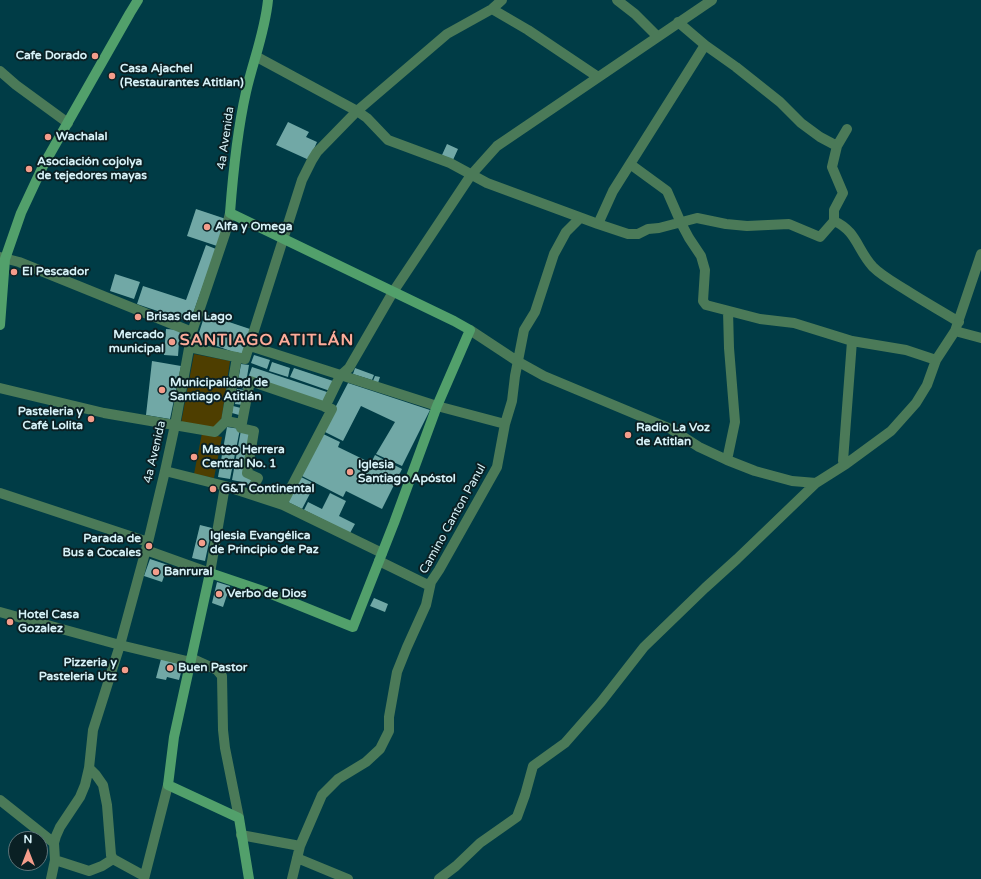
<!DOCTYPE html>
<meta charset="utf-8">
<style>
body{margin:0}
#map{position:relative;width:981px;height:879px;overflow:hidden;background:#003c46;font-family:"Varela Round",sans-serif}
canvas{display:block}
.north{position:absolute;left:8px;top:831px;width:40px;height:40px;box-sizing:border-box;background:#0a2024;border:1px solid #5c7479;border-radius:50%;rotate:0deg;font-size:11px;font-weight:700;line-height:16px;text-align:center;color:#d7f2f8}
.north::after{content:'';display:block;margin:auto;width:14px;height:18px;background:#f49d8b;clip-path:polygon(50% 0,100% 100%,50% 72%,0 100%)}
</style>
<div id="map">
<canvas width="981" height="879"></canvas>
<div class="north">N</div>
</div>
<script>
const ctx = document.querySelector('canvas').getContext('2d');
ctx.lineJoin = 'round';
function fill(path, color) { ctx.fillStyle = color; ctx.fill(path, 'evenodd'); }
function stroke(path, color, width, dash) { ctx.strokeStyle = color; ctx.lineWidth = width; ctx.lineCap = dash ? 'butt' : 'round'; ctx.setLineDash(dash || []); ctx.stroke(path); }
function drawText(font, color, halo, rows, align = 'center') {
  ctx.font = font + ' "Varela Round",sans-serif'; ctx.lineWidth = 4; ctx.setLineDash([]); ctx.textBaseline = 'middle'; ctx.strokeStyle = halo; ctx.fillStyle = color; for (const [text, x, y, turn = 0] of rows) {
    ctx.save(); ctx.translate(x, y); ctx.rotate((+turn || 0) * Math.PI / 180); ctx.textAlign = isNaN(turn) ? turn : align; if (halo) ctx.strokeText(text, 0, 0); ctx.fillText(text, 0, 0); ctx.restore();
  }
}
fill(new Path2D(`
 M194,354L230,361L221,423L213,428L181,423Z
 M202,433L222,437L214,478L194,474Z`), '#4e3e00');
fill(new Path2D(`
 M288,122L309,132L306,137L317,142L309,160L276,145Z
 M447,144L458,149L453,160L442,155Z
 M196,209L226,219L217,246L187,236Z
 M206,245L216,249L190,322L137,304L143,286L186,300Z
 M115,274L140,282L134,299L110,291Z
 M205,314L250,329L242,355L197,339Z
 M166,329L180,330L178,356L164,355Z
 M254,355L270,360L267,369L251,363Z
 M152,361L181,366L170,419L146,415Z
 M272,362L290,368L288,377L269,371Z
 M241,364L249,365L245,389L237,387Z
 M252,367L330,393L326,404L248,378Z
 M294,368L333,381L330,391L290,377Z
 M355,368L374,375L372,380L353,374Z
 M375,376L380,377L378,383L373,381Z
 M348,383L430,410L402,466L376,454L395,422L361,406L343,441L323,431Z
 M237,389L245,390L243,405L235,404Z
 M233,406L241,408L239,415L232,413Z
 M227,427L240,429L230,479L218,477Z
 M241,430L251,432L244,473L255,479L252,487L242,482L232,480Z
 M319,432L340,442L338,447L371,463L375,455L402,469L382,509L346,491L343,497L298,474Z
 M299,476L315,484L302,509L286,501Z
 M330,493L346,501L339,516L355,524L350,533L304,510L308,502L322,509Z
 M200,525L212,528L205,561L192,558Z
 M150,559L168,565L162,582L144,576Z
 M217,582L230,586L223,607L212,603Z
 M374,598L388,604L385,612L370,606Z
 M161,659L183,665L179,680L167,677L166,680L156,678Z`), '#71a8a6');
stroke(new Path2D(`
 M617,0L635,14L657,36
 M492,9L528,30L598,77
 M678,22L705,45L736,67L780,102L801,123L820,137L837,146
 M257,57L357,111L367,118L388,140L450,163L487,183L598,224L628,234H638L648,229L659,228L697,218L726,224L747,226L789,224L820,237L834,221V210L843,193L832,167L837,146L847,129
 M0,71L16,85L68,123
 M630,164L667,191L681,223L689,238L701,256L705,270L703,301L706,305L760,319L794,323L852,341L906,350L936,360
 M834,221C857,231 857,250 873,267C882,276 895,283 906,290C923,301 941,311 959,322
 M598,224L613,191L705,45
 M0,257L19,262L192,332
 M470,330L517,361L544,376L671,429L699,447L727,460L755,471L792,481L816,483
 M955,331L981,338
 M250,346L437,406L505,424
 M189,347L245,359L302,180L312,160L317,152L357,111L447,34L492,9L502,0
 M250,381L332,409L285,499L253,487L258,478L247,473L254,431L241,428Z
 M0,388L104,413L215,432L226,421L241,424
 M325,407L340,376L349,368L393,292L471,175L497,146L712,0
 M226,421L237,357
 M727,460L735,422L729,348L728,311
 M846,464L843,461L852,341
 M165,471L225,486L283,505L382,553
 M0,493L148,542
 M146,550L210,573L225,486
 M379,561L430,586
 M0,612L120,645L191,662
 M191,658L217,670L222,676L223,730L225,748L239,818
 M89,768L96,775L103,785L107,805L111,855L113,859L144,876
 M0,800L54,843
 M241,835L300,846
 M297,858L348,879
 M55,860L89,871L102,866L113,859
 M51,879L55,860L54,843L56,836L60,827L80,797L85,785L89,768L93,730L120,645L148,542L165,471L175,425L192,332L225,234L230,213
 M144,879L168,785
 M292,879L300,846L322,795L338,779L366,762L380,749L389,731V717L397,672L407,647L426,605L431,582L439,570L497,467L505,424L512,401L515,376L524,330L535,312L554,254L566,232L580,218
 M439,879L456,866L480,843L517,817L525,795L533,766L565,743L601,702L644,647L705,588L737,559L816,483L846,464L891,431L916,403L927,385L936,360L955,331L981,254`), '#4b7a58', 10);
stroke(new Path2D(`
 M0,325L5,259L21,213L43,166L130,13L138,0
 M249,879L239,818L168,785L174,737L210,573L269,593L353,627L394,523L437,406L470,330L454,321L230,213C233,173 237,132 246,92C253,61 265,32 268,0`), '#52a06b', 10);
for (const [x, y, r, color] of [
 [95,56,4,"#f49d8b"],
 [112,76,4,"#f49d8b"],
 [48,137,4,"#f49d8b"],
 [29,169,4,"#f49d8b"],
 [207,227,4,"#f49d8b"],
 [14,272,4,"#f49d8b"],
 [138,317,4,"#f49d8b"],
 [172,342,4,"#f49d8b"],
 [162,390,4,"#f49d8b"],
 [91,419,4,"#f49d8b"],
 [628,435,4,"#f49d8b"],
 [194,457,4,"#f49d8b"],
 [350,472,4,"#f49d8b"],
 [213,489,4,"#f49d8b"],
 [202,543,4,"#f49d8b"],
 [149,546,4,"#f49d8b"],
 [156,572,4,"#f49d8b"],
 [219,594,4,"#f49d8b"],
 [10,622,4,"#f49d8b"],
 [170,668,4,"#f49d8b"],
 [125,670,4,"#f49d8b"]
]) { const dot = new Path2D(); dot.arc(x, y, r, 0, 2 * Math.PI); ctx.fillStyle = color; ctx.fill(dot); stroke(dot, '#0a2024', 1.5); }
drawText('bold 12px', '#d7f2f8', '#0a2024', [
 ["Cafe Dorado",87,56,"right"],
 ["Casa Ajachel",120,69],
 ["(Restaurantes Atitlan)",120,83],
 ["Wachalal",56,137],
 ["Asociación cojolya",37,162],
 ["de tejedores mayas",37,176],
 ["Alfa y Omega",215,227],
 ["El Pescador",22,272],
 ["Brisas del Lago",146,317],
 ["Mercado",164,335,"right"],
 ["municipal",164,349,"right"],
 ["Municipalidad de",170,383],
 ["Santiago Atitlán",170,397],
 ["Pasteleria y",83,412,"right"],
 ["Café Lolita",83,426,"right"],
 ["Radio La Voz",636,428],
 ["de Atitlan",636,442],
 ["Mateo Herrera",202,450],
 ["Central No. 1",202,464],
 ["Iglesia",358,465],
 ["Santiago Apóstol",358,479],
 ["G&T Continental",221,489],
 ["Iglesia Evangélica",210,536],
 ["de Principio de Paz",210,550],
 ["Parada de",141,539,"right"],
 ["Bus a Cocales",141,553,"right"],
 ["Banrural",164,572],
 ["Verbo de Dios",227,594],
 ["Hotel Casa",18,615],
 ["Gozalez",18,629],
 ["Pizzeria y",117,663,"right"],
 ["Pasteleria Utz",117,677,"right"],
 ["Buen Pastor",178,668]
], 'left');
drawText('12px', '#d7f2f8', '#0a2024', [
 ["4a Avenida",226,138,-82],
 ["4a Avenida",155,452,-77],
 ["Camino Canton Panul",453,519,-61]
]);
ctx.letterSpacing = '1px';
drawText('bold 16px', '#fdac9a', '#0a2024', [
 ["SANTIAGO ATITLÁN",267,341]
]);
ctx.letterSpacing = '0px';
</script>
